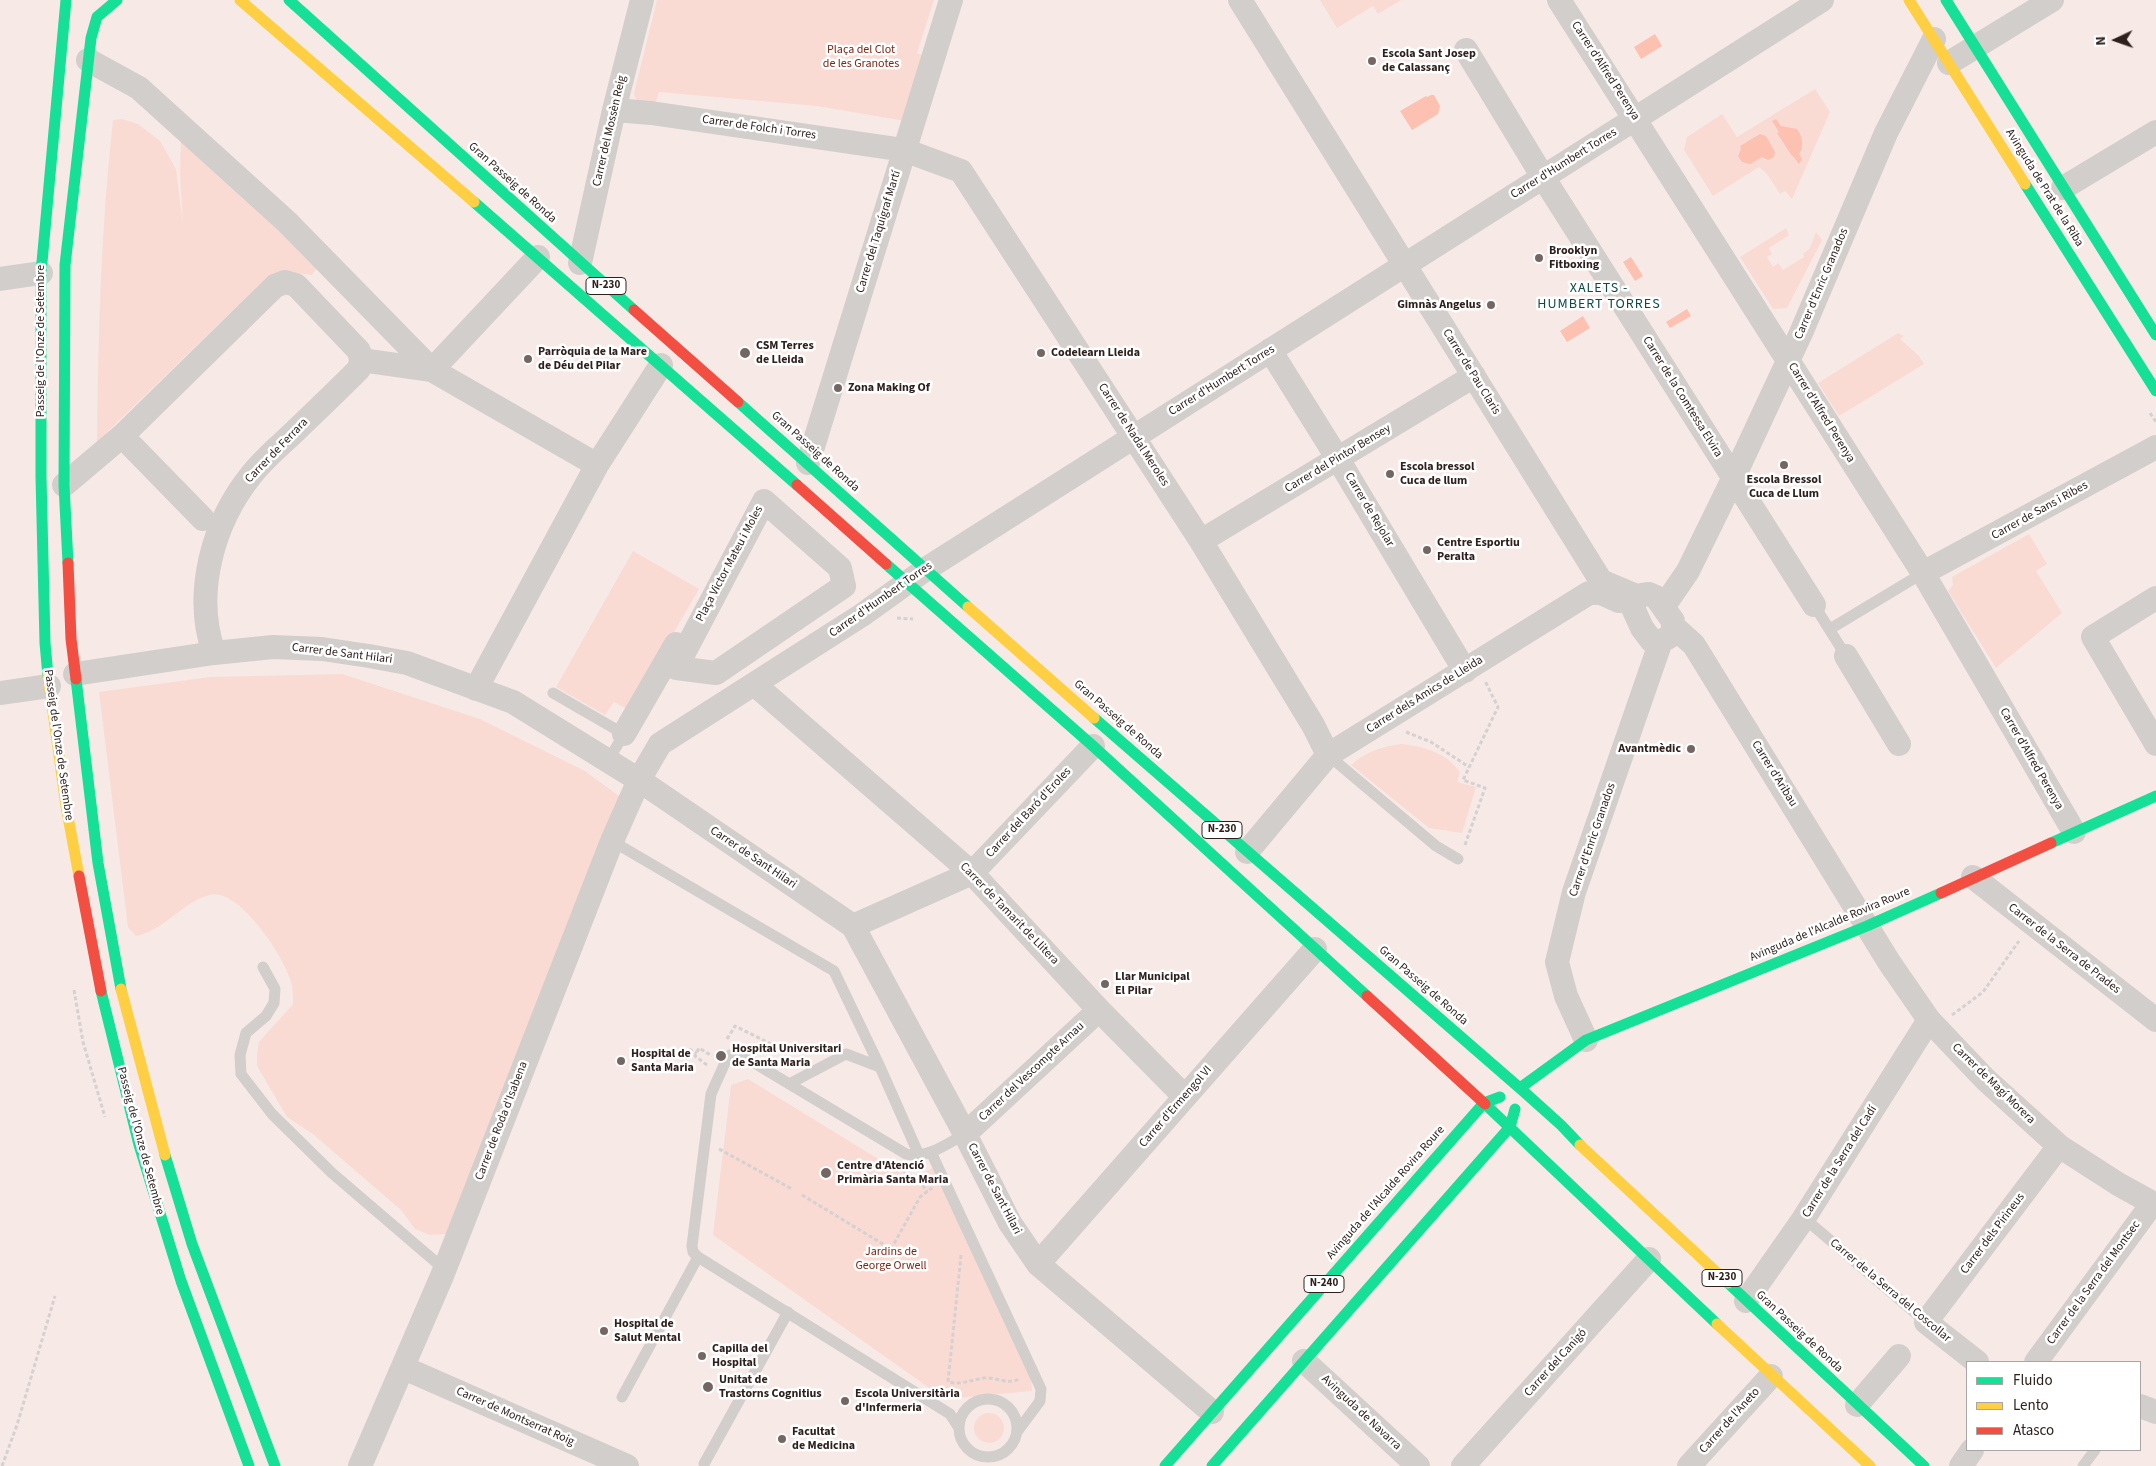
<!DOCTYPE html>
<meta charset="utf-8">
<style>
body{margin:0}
#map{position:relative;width:2156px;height:1466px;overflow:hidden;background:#f7eae6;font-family:"Source Sans 3",sans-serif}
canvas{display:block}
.legend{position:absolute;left:1966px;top:1361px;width:175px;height:90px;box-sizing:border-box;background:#fff;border:1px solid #aba6a5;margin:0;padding:6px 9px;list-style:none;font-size:15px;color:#2e211d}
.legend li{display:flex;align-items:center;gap:10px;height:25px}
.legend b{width:25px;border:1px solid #aba6a5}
.north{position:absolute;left:2091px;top:15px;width:50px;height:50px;-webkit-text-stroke:4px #fff;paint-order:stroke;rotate:267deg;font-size:14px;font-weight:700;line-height:20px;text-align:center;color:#2e211d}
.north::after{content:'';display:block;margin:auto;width:18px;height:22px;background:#2e211d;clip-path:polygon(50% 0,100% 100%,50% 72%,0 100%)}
</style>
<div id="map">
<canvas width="2156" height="1466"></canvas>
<ul class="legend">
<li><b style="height:6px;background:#16e098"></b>Fluido</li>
<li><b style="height:6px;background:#ffcf43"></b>Lento</li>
<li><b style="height:6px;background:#f24e42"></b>Atasco</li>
</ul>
<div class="north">N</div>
</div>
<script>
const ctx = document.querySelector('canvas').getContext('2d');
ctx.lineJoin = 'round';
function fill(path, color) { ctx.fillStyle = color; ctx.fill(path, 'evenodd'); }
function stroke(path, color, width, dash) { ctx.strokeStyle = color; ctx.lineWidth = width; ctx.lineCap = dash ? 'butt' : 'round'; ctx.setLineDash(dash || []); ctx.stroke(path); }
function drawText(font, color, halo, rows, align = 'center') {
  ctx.font = font + ' "Source Sans 3",sans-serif'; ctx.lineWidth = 5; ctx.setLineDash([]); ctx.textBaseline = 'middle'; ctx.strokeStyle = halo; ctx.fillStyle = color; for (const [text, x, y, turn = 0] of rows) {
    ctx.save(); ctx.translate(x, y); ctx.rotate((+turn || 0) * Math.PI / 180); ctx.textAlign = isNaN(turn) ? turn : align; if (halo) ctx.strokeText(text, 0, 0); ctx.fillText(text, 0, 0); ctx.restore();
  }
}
fill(new Path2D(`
 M657,0H934L917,53L930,58L905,121L817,106L659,92L655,105C645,104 636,104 634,93Z
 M1320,0H1401L1378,14L1373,6L1337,28Z
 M1815,89L1830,112L1792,199L1785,191L1780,194L1767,174L1759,167L1713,196L1684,150L1687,137L1722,114L1737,137Z
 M122,119L138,124L160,141L176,169L183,225L180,173L181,134L320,263L312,275L290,272L267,277L97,442C98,335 101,227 113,120Z
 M1786,228L1789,235L1769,248L1772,254L1767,257L1773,267L1778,263L1783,270L1804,257L1803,254L1810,248L1816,232L1822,240L1787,308L1773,309L1740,257Z
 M1898,333L1904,336L1900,339L1919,356L1924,364L1839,416L1818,383Z
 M2029,534L2047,564L2036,571L2062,613L1996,668L1948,591L1953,585L1952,577Z
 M633,551L699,589L629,710L614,702L605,715L556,687Z
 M342,674L480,719L585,771L623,799L447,1234L430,1235L415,1229L401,1210L365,1179L313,1134L287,1117L257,1066V1054L259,1042L293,1004C293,997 293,989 291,982C284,957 239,887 209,895C181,903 165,930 136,936L128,927L99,692L210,677Z
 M1402,744C1425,747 1445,752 1460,772L1457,782L1476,787L1462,833L1429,828L1351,765C1368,751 1380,747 1402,744Z
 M748,1079L911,1179L938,1165L1029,1351L1032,1391L945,1399L713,1235L731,1085Z
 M974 1428a15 15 0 1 1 30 0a15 15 0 1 1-30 0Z`), '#f9dbd3');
fill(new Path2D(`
 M1655,34L1662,46L1641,59L1634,47Z
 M1431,95H1434L1440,106L1438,114L1412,130L1400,111L1426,96L1427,97Z
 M1776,119L1781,126L1797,129C1803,137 1804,147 1799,154L1802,159L1799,164L1793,156H1792L1777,133L1779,132L1772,121Z
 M1760,134L1766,136L1775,152L1774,157L1768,160L1762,157L1750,164L1742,162L1738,156L1741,149L1740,146Z
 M1631,257L1643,276L1635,281L1623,262Z
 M1687,309L1691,316L1670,328L1666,322Z
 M1583,316L1590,328L1567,342L1560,331Z`), '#fdc1b2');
stroke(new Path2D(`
 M2150,413L2156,422
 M897,618L913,619
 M1406,732L1431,742L1469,767
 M1465,845L1485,788L1463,780L1498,707L1485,681
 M74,990L83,1042L105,1117
 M1952,1015L1983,992L2019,941
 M727,1039L735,1026L773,1045L768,1054
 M689,1049L697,1053
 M707,1065L695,1056L699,1048L712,1056
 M719,1149L792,1189
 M902,1170L921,1182L927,1192
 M802,1195L891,1249L920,1197L932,1188
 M961,1255L948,1382C961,1385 971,1380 984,1378C996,1377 1008,1385 1019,1379
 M2,1466L17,1425L55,1296`), '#d5d1d0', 3, [4, 2.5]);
stroke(new Path2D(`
 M1814,605L1846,656
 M1830,629L1923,573
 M553,693L624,734L608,761
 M1328,755L1436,846L1458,859
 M612,841L834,971L880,1067
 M263,967L275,989L274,1003L266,1016L246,1033L240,1055L241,1074L272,1114L332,1173L444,1269
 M789,1084L846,1054L880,1067L919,1155
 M931,1152L1041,1389L1040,1401L1017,1432
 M1804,1218L1926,1322
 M622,1397L698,1257
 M959 1428a29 29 0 1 1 58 0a29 29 0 1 1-58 0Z
 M959,1428L950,1414L698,1257L693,1252L692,1246L711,1094L728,1056C739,1050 752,1062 761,1067L906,1154C926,1160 948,1143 965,1134
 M704,1464L788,1312
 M2083,1466L2095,1450`), '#d2cecc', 11);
stroke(new Path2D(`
 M1240,0L1601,581L1639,597
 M1559,0L1923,573L2074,832
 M1466,50L1543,177L1814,605
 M88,60L139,88L287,222L432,370L597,465
 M1949,63L2052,0
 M614,110L651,113L904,150L961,171L1201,541L1313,725L1328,755
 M2063,188L2156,132
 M580,263L614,110L642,0
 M0,279L41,273
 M1270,350L1338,459L1465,671
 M361,360L432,370L538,257
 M122,436L203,519
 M808,463L951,0
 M64,485L122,436L275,286L285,282L296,285L359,351L361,360L359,369C336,392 313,414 290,436C277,448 263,460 252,474C213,522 193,593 214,653
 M764,501L840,568L844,586L716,673L676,668Z
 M1201,541L1474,376
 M1923,573L2156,447
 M1649,594L1656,597L1673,621V631L1669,637L1661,641L1651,640L1642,628L1633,608L1636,599L1642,595Z
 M2156,598L2093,637L2156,744
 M1664,606L1688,571L1733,479L1801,333L1886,133L1934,39
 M1674,627L1694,645L1889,962L1929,1020L1985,1079L2059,1146L2118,1184L2156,1205
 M1846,656L1899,744
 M75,674L214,653L273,647L322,649L369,656L407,663L513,702L639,780L853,926L965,1134L1010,1223L1038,1264L1212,1412
 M754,684L972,873L1099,1010L1185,1097
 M476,689L597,465L661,365
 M0,693L49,686
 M624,734L676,644
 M1247,852L1328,755L1589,593H1601L1619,601
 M1973,877L2156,1020
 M853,926L972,873L1093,746
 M1586,1040L1566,996L1557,962L1574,892L1661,641
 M965,1134L1099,1010
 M1038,1264L1315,949
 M1746,1301L1804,1218L1929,1020
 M1304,1361L1418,1466
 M1977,1362L1926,1322L2059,1146
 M2036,1362L2152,1204
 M404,1368L627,1466
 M1857,1405L1899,1356
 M2140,1406L2156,1412
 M360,1466L442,1276L612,841L639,780L660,744L862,615L926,569L1822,0
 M1463,1466L1649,1259
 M1689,1466L1771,1376
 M1961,1466L1972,1450`), '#d2cecc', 24);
stroke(new Path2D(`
 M289,0L634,310
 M1946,0L2156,335
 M2025,184L2156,391
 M474,202L797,485
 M738,402L968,607
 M68,563L64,485L65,265L91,38L97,17L117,0
 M886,564L1093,746L1367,996
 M48,676L45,643L41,477V273L66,0
 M76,679L98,863L121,989
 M1094,718L1522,1090L1561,1125L1580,1145
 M2051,843L2156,796
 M101,991L139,1145L181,1281L249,1466
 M1520,1088L1586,1040L1867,926L1941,893
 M1485,1104L1717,1324
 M165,1155L192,1244L275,1466
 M1728,1283L1924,1466
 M1165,1466L1484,1103L1500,1097
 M1212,1466L1510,1127L1515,1109`), '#16e098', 11);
stroke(new Path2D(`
 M240,0L474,202
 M1909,0L2025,184
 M968,607L1094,718
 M48,676L66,806L79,876
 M121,989L165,1155
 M1580,1145L1728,1283
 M1717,1324L1870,1466`), '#ffcf43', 11);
stroke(new Path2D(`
 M634,310L738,402
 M797,485L886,564
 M68,563L71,639L76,679
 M79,876L101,991
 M1941,893L2051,843
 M1367,996L1485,1104`), '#f24e42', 11);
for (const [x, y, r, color] of [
 [1372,61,5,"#746763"],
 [1539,258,5,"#746763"],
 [1491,305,5,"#746763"],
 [745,353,6,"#746763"],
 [1041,353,5,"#746763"],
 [528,359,5,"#746763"],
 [838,388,5,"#746763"],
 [1784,465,5,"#746763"],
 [1390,474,5,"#746763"],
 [1427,550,5,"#746763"],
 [1691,749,5,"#746763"],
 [1105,984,5,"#746763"],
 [721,1056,6,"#746763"],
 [621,1061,5,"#746763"],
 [826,1173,6,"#746763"],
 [604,1331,5,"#746763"],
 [702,1356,5,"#746763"],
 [708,1387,6,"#746763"],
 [845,1401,5,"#746763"],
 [782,1439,5,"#746763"]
]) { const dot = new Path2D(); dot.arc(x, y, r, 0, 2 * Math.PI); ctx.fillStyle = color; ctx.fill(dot); stroke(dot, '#fff', 2); }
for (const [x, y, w] of [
 [606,286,40],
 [1222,830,40],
 [1722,1278,40],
 [1324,1284,40]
]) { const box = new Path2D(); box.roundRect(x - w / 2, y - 8.5, w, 17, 4); ctx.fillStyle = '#fff'; ctx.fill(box); stroke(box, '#2e211d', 1); }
drawText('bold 11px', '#2e211d', null, [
 ["N-230",606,286],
 ["N-230",1222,830],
 ["N-230",1722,1278],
 ["N-240",1324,1284]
]);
drawText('12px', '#7b2713', '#fff', [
 ["Plaça del Clot",861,50],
 ["de les Granotes",861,64],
 ["Jardins de",891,1252],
 ["George Orwell",891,1266]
]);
drawText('bold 12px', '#2e211d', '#fff', [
 ["Escola Sant Josep",1382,54],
 ["de Calassanç",1382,68],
 ["Brooklyn",1549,251],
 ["Fitboxing",1549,265],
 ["Gimnàs Angelus",1481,305,"right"],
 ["CSM Terres",756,346],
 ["de Lleida",756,360],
 ["Parròquia de la Mare",538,352],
 ["de Déu del Pilar",538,366],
 ["Codelearn Lleida",1051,353],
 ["Zona Making Of",848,388],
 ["Escola bressol",1400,467],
 ["Cuca de llum",1400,481],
 ["Escola Bressol",1784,480,"center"],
 ["Cuca de Llum",1784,494,"center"],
 ["Centre Esportiu",1437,543],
 ["Peralta",1437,557],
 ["Avantmèdic",1681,749,"right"],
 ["Llar Municipal",1115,977],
 ["El Pilar",1115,991],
 ["Hospital Universitari",732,1049],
 ["de Santa Maria",732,1063],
 ["Hospital de",631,1054],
 ["Santa Maria",631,1068],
 ["Centre d'Atenció",837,1166],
 ["Primària Santa Maria",837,1180],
 ["Hospital de",614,1324],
 ["Salut Mental",614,1338],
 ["Capilla del",712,1349],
 ["Hospital",712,1363],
 ["Unitat de",719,1380],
 ["Trastorns Cognitius",719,1394],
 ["Escola Universitària",855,1394],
 ["d'Infermeria",855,1408],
 ["Facultat",792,1432],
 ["de Medicina",792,1446]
], 'left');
drawText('12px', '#2e211d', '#fff', [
 ["Carrer d'Alfred Perenya",1605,71,57],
 ["Carrer de Folch i Torres",759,128,8],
 ["Carrer del Mossèn Reig",610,131,-77],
 ["Carrer d'Humbert Torres",1564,164,-32],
 ["Gran Passeig de Ronda",512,183,42],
 ["Avinguda de Prat de la Riba",2044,188,58],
 ["Carrer del Taquígraf Martí",879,232,-73],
 ["Carrer d'Enric Granados",1822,284,-67],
 ["Passeig de l'Onze de Setembre",41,341,-90],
 ["Carrer de Pau Claris",1471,372,58],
 ["Carrer d'Humbert Torres",1222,381,-32],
 ["Carrer de la Comtessa Elvira",1682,397,58],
 ["Carrer d'Alfred Perenya",1821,413,58],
 ["Carrer de Nadal Meroles",1133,435,57],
 ["Carrer de Ferrara",277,451,-46],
 ["Gran Passeig de Ronda",815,452,42],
 ["Carrer del Pintor Bensey",1338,459,-31],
 ["Carrer de Rejolar",1369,510,59],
 ["Carrer de Sans i Ribes",2040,511,-29],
 ["Plaça Victor Mateu i Moles",730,564,-62],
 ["Carrer d'Humbert Torres",881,600,-35],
 ["Carrer de Sant Hilari",342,654,7],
 ["Carrer dels Amics de Lleida",1425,695,-32],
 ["Gran Passeig de Ronda",1118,720,41],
 ["Passeig de l'Onze de Setembre",58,745,82],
 ["Carrer d'Alfred Perenya",2031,759,60],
 ["Carrer d'Aribau",1774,774,58],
 ["Carrer del Baró d'Eroles",1029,813,-47],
 ["Carrer d'Enric Granados",1593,840,-71],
 ["Carrer de Sant Hilari",753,858,34],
 ["Carrer de Tamarit de Llitera",1009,914,46],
 ["Avinguda de l'Alcalde Rovira Roure",1830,925,-23],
 ["Carrer de la Serra de Prades",2064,949,38],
 ["Gran Passeig de Ronda",1423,986,41],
 ["Carrer del Vescompte Arnau",1032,1072,-43],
 ["Carrer de Magí Morera",1993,1084,44],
 ["Carrer d'Ermengol VI",1176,1107,-49],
 ["Carrer de Roda d'Isabena",502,1121,-69],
 ["Passeig de l'Onze de Setembre",140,1141,75],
 ["Carrer de la Serra del Cadí",1840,1162,-58],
 ["Carrer de Sant Hilari",994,1189,62],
 ["Avinguda de l'Alcalde Rovira Roure",1386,1193,-49],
 ["Carrer dels Pirineus",1993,1234,-53],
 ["Carrer de la Serra del Montsec",2094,1283,-54],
 ["Carrer de la Serra del Coscollar",1890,1291,40],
 ["Gran Passeig de Ronda",1799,1332,43],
 ["Carrer del Canigó",1556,1363,-48],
 ["Avinguda de Navarra",1361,1413,43],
 ["Carrer de Montserrat Roig",515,1417,24],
 ["Carrer de l'Aneto",1730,1421,-48]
]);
ctx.letterSpacing = '1px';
drawText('14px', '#0d4a43', '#fff', [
 ["XALETS -",1599,289],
 ["HUMBERT TORRES",1599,305]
]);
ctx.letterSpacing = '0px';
</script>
